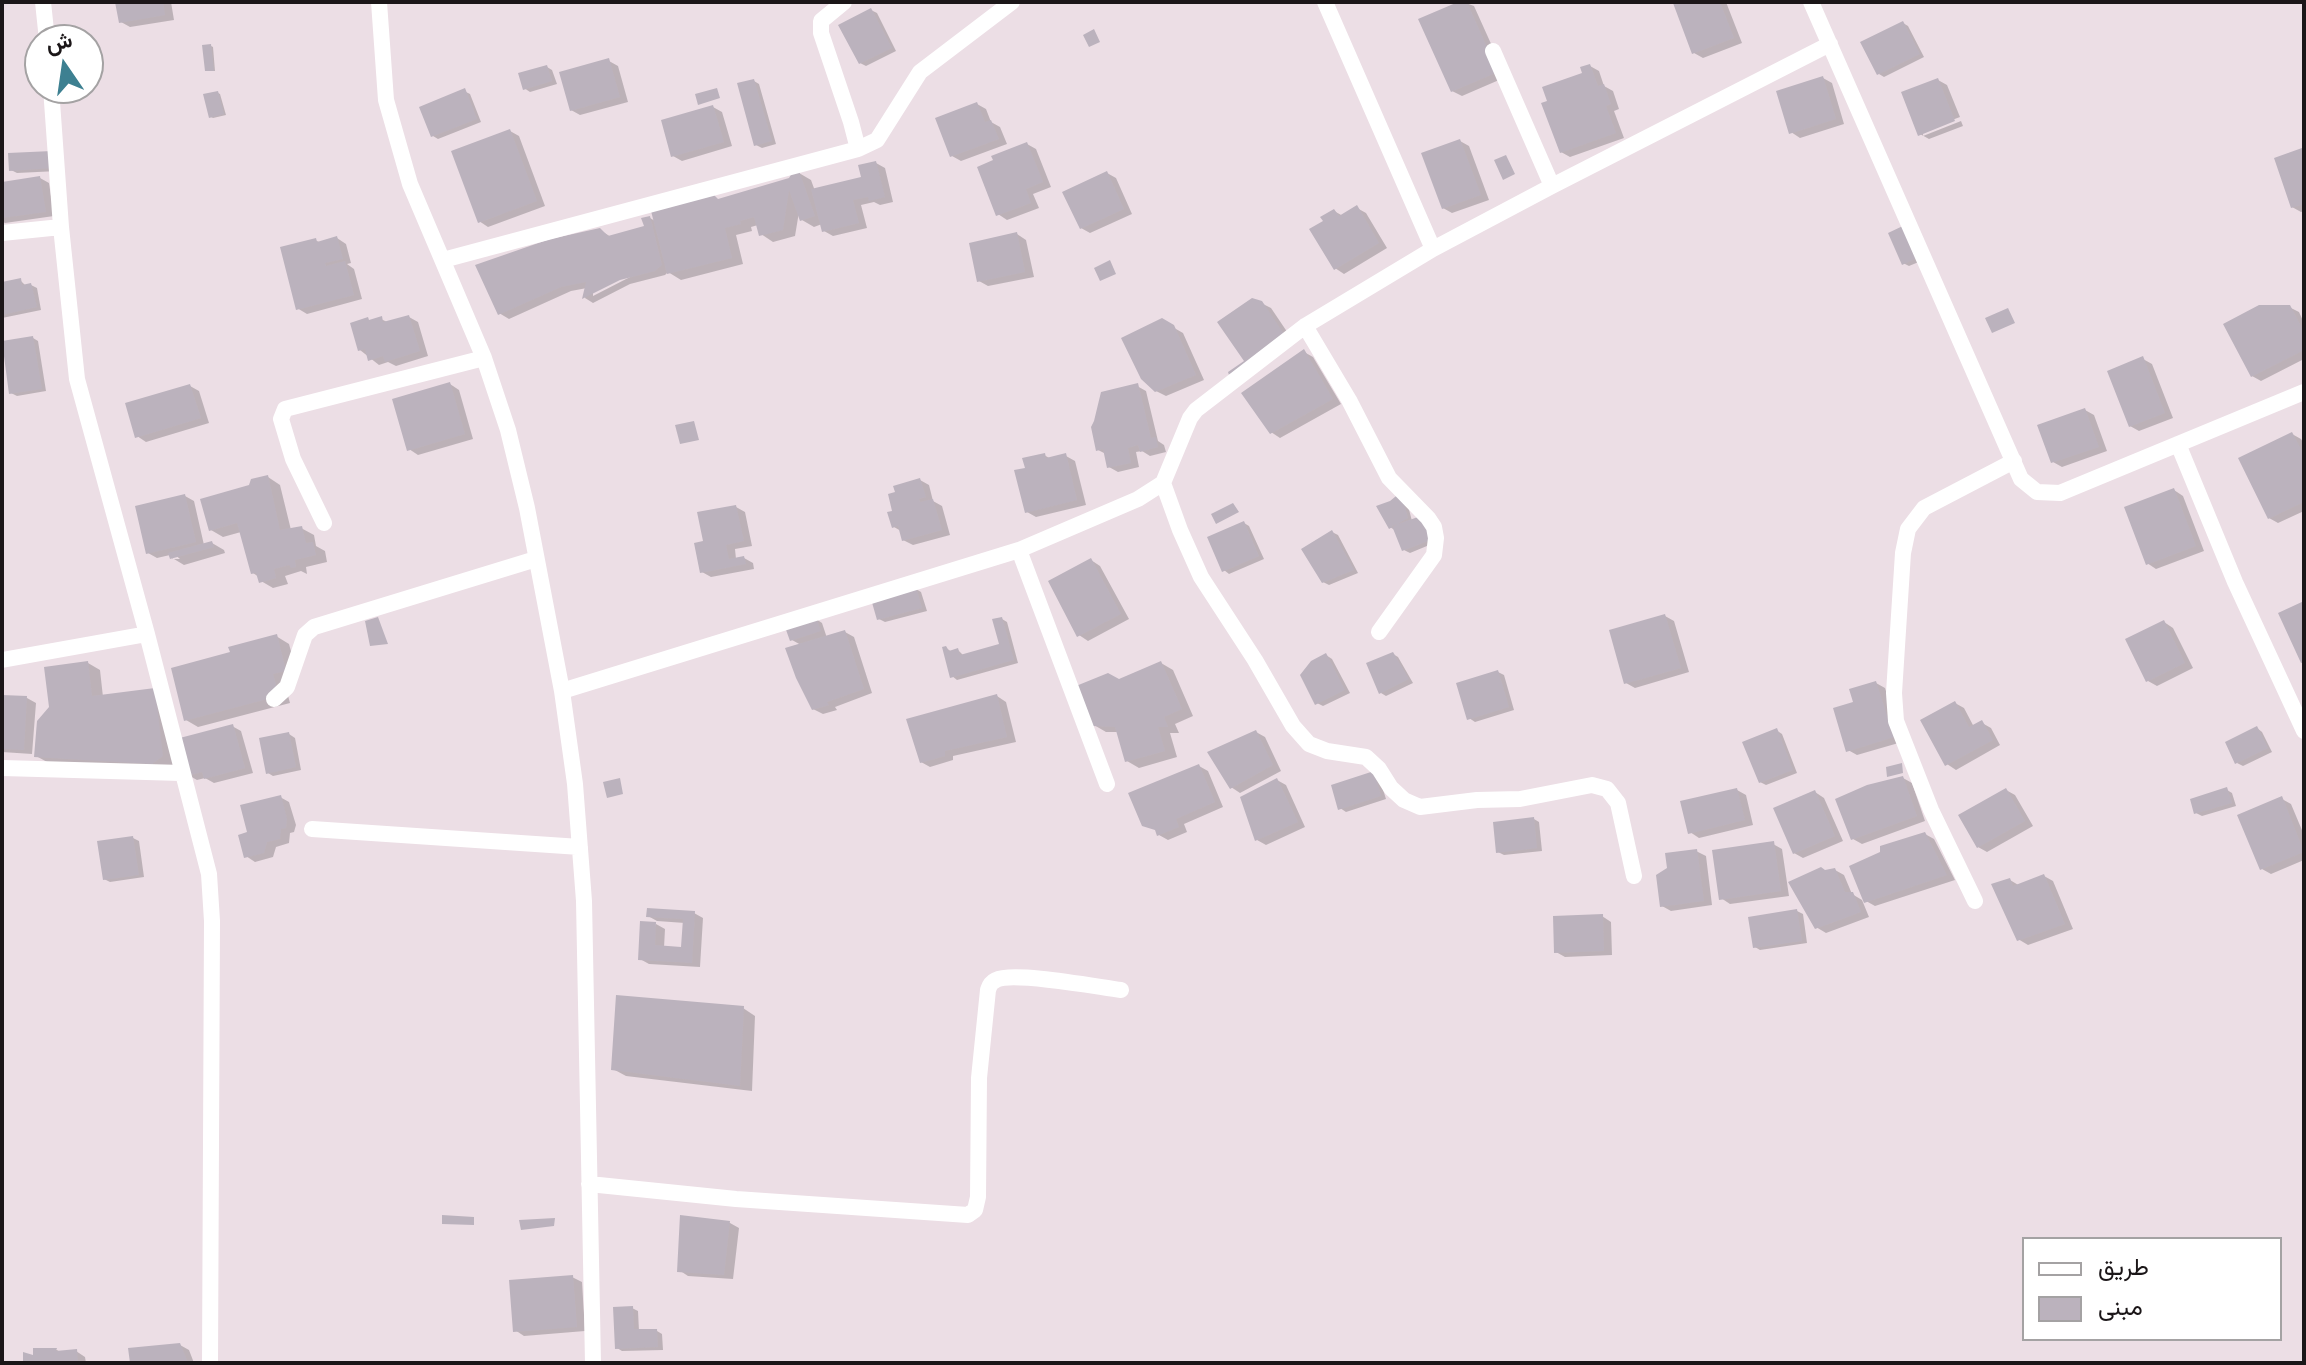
<!DOCTYPE html>
<meta charset="utf-8">
<style>
body{margin:0}
#map{position:relative;width:2306px;height:1365px;overflow:hidden;background:#ecdee5;font-family:Helvetica,Vazirmatn,sans-serif}
canvas{display:block}
.frame{position:absolute;inset:0;border:4px solid #1b1618;pointer-events:none}
.legend{position:absolute;left:2022px;top:1237px;width:260px;height:104px;box-sizing:border-box;background:#fff;border:2px solid #a4a2a3;margin:0;padding:10px 14px;list-style:none;font-size:24px;color:#1b1618}
.legend li{display:flex;align-items:center;gap:16px;height:40px}
.legend b{width:40px;border:2px solid #a4a2a3}
.north{position:absolute;left:24px;top:24px;width:80px;height:80px;box-sizing:border-box;background:#fff;border:2px solid #a4a2a3;border-radius:50%;rotate:347deg;font-size:22px;font-weight:700;line-height:32px;text-align:center;color:#1b1618}
.north::after{content:'';display:block;margin:auto;width:28px;height:36px;background:#3d8091;clip-path:polygon(50% 0,100% 100%,50% 72%,0 100%)}
</style>
<div id="map">
<canvas width="2306" height="1365"></canvas>
<div class="frame"></div>
<ul class="legend">
<li><b style="height:10px;background:#fff"></b>طريق</li>
<li><b style="height:22px;background:#bbb2bd"></b>مبنى</li>
</ul>
<div class="north">ش</div>
</div>
<script>
const ctx = document.querySelector('canvas').getContext('2d');
ctx.lineJoin = 'round';
function fill(path, color) { ctx.fillStyle = color; ctx.fill(path, 'evenodd'); }
function stroke(path, color, width, dash) { ctx.strokeStyle = color; ctx.lineWidth = width; ctx.lineCap = dash ? 'butt' : 'round'; ctx.setLineDash(dash || []); ctx.stroke(path); }
fill(new Path2D(`
 M117,2H171L174,20L130,27L121,22Z
 M1463,2L1474,6L1506,77L1462,96L1452,91Z
 M1681,2H1726L1742,43L1703,58L1694,53Z
 M871,10L877,13L896,51L866,66L860,63Z
 M1903,23L1908,26L1924,57L1884,77L1879,74Z
 M211,46L213,47L215,71H209L207,70Z
 M609,61L618,66L628,102L580,115L571,110Z
 M1590,66L1599,71L1604,86L1613,91L1619,109L1614,111L1624,138L1570,157L1561,152L1584,74Z
 M547,67L552,70L557,84L530,92L524,88Z
 M1823,78L1832,83L1844,124L1800,138L1791,132Z
 M1938,80L1947,85L1960,117L1923,131V136L1961,121L1963,126L1929,139L1920,134Z
 M754,81L759,84L776,144L762,148L756,145Z
 M464,91L470,94L481,122L438,139L433,136Z
 M218,93L220,94L226,115L213,118L211,117Z
 M977,104L986,109L991,122L1000,127L1007,144L961,161L952,156Z
 M713,107L722,112L732,146L682,161L673,156Z
 M510,131L519,136L545,206L488,227L479,221Z
 M1460,141L1469,146L1489,200L1452,213L1443,208Z
 M1027,144L1036,149L1051,187L1033,194L1039,208L1007,220L998,214Z
 M2302,150L2304,151V211L2301,212L2292,207Z
 M10,155L58,171L17,173L11,170Z
 M876,163L885,168L893,202L880,205L874,202L861,205L867,228L833,236L824,231L822,224L814,227L802,220L799,212L795,236L773,242L761,234L758,225L751,227L752,231L736,235L743,264L681,280L668,272L665,275L630,284L593,303L585,298L587,288L571,291L509,319L499,313L600,230L611,237L646,228L650,218L655,221L790,180L799,173L811,180L815,191L864,179ZM628,273L630,277L593,296V291Z
 M1107,173L1116,178L1132,214L1090,233L1081,228Z
 M40,178L49,183L54,216L5,223L2,221V184Z
 M1357,208L1366,213L1387,248L1344,274L1335,268L1326,222L1334,211L1343,216Z
 M1017,234L1026,240L1034,277L988,286L979,281Z
 M1891,234L1926,259L1909,266L1903,263Z
 M337,238L346,244L351,263L347,264L354,269L362,299L307,314L297,308L315,240L321,243Z
 M20,280L26,286L31,285L37,288L41,310L2,318V284Z
 M1261,303L1271,308L1294,342L1256,367Z
 M2289,307L2299,312L2304,323V359L2261,381L2252,376Z
 M409,317L418,322L428,356L396,366L388,362L379,365L360,350L371,322L381,319L389,323Z
 M1162,321L1183,333L1204,380L1166,396L1156,391Z
 M33,338L38,341L46,391L17,396L11,393Z
 M1304,352L1313,357L1341,404L1280,438L1271,432Z
 M2143,359L2152,364L2173,418L2139,431L2130,426Z
 M450,384L459,390L473,439L418,455L409,449Z
 M190,386L199,391L209,423L146,442L137,436Z
 M1137,386L1146,391L1158,441L1164,445L1166,452L1150,456L1142,451L1136,452L1139,467L1118,472L1109,467L1106,454L1098,450Z
 M2085,410L2094,415L2107,451L2062,467L2053,462Z
 M2292,434L2301,439L2304,444V511L2278,523L2269,518Z
 M1044,455L1051,459L1066,456L1075,461L1086,505L1036,517L1027,512V469Z
 M268,477L280,485L291,530L301,528L314,535L316,546L325,551L327,562L306,567L307,574L301,571L285,576L288,584L273,588L261,581L259,577L253,573L241,532L223,537L211,530L251,487Z
 M920,480L929,485L933,501L942,506L950,535L913,545L903,540L901,531L894,527L895,512Z
 M2174,490L2183,496L2204,551L2156,569L2147,563Z
 M185,496L194,501L204,545L212,543L224,550L225,553L184,565L174,559H180L173,553V559L170,555L157,558L148,553Z
 M1406,498L1412,521L1439,541L1410,553L1404,550L1396,531L1390,527L1391,503Z
 M736,507L745,512L752,546L735,549L736,559L744,558L753,563L754,569L711,577L702,572L705,543Z
 M1244,523L1249,526L1264,559L1229,574L1224,570Z
 M1332,532L1338,535L1358,573L1329,585L1323,582Z
 M1091,560L1100,566L1129,619L1088,641L1079,635Z
 M916,589L921,592L927,611L885,622L879,619Z
 M1665,616L1674,621L1689,672L1635,688L1626,683Z
 M816,619L822,623L827,638L845,632L854,637L872,693L835,707L837,710L823,714L813,709L801,645L792,640Z
 M1002,619L1007,622L1018,663L957,680L952,676L946,648L952,652L958,650L964,656L1001,646Z
 M2164,622L2173,628L2193,668L2157,686L2148,681Z
 M276,636L289,644L298,677L284,681L290,703L198,727L186,720L232,654Z
 M1393,654L1398,657L1413,683L1386,696L1381,693Z
 M1326,655L1332,659L1350,693L1323,706L1317,703Z
 M88,663L100,670L103,697L167,698L175,764L165,770L49,763L36,756Z
 M1161,663L1173,670L1193,716L1175,724L1179,733H1170L1177,757L1139,768L1127,761L1118,732H1106L1094,725L1119,682Z
 M1498,672L1504,675L1514,710L1475,722L1469,718Z
 M1876,683L1885,688L1902,742L1857,755L1848,750L1856,703Z
 M997,696L1006,702L1016,742L953,756V760L930,767L921,762Z
 M2,697L27,698L36,703L32,754L2,752Z
 M1955,703L1964,708L1974,727L1982,723L1991,728L2000,745L1956,770L1947,764Z
 M232,726L241,731L253,773L214,783L205,778L197,780L188,775Z
 M2257,728L2262,732L2272,752L2243,766L2237,763Z
 M1776,730L1782,734L1797,773L1766,785L1760,782Z
 M1256,732L1265,737L1281,771L1240,793L1231,787Z
 M289,734L295,738L301,770L273,776L268,773Z
 M1199,766L1208,771L1223,807L1184,824L1187,832L1168,840L1159,835L1158,831L1144,824Z
 M1379,777L1386,799L1346,812L1340,808Z
 M1903,778L1912,783L1925,821L1862,844L1853,839Z
 M1277,780L1286,785L1305,827L1266,845L1257,840Z
 M1737,790L1746,795L1753,825L1699,838L1690,832Z
 M2006,790L2015,795L2033,826L1987,852L1978,847Z
 M2227,790L2232,793L2236,806L2202,816L2196,813Z
 M1815,792L1824,798L1843,841L1803,858L1794,853Z
 M280,797L289,802L296,825L294,832L290,833L289,843L276,847L273,857L255,862L246,856L250,834Z
 M2282,799L2291,804L2304,835V860L2271,874L2262,869Z
 M1534,819L1539,822L1542,851L1504,855L1498,852Z
 M1925,834L1934,839L1955,880L1875,906L1866,901Z
 M133,838L139,841L144,877L110,882L104,879Z
 M1773,844L1782,849L1789,896L1730,904L1721,898Z
 M1696,851L1706,856L1712,905L1671,911L1662,906Z
 M1835,870L1844,875L1852,894L1862,900L1869,917L1826,933L1816,927L1826,872Z
 M2044,876L2053,881L2073,929L2028,945L2018,939L2010,880L2020,886Z
 M1797,911L1803,914L1807,943L1760,950L1755,947Z
 M694,913L703,918L700,967L649,964L640,959L656,924L665,929L664,948L683,949L685,923L657,921L648,916Z
 M1602,916L1611,922L1612,955L1565,957L1556,952Z
 M743,1008L755,1016L752,1091L626,1076L613,1069Z
 M682,1217L730,1223L739,1228L733,1279L688,1276L679,1270Z
 M572,1277L582,1282L585,1331L524,1336L515,1330Z
 M632,1308L638,1311L639,1331H657L662,1334L663,1350L622,1351L617,1348Z
 M180,1345L189,1350L194,1363H132Z
 M35,1350H57L62,1353L76,1351L85,1357L86,1363H25L35,1358Z`), '#0003');
fill(new Path2D(`
 M115,2H163L165,15L119,23Z
 M1458,2H1467L1498,72L1451,92L1418,19Z
 M1675,2H1720L1734,38L1692,54L1673,3Z
 M871,8L892,48L859,64L838,25Z
 M1903,21L1920,54L1877,75L1860,42Z
 M1094,29L1100,42L1089,47L1083,35Z
 M211,44L214,71H205L202,45Z
 M609,58L620,97L570,111L559,72Z
 M1590,64L1598,86L1604,84L1611,104L1606,106L1616,133L1560,153L1541,103L1547,101L1542,87L1582,73L1580,67Z
 M547,65L552,81L523,90L518,73Z
 M1823,76L1836,119L1789,134L1776,91Z
 M1938,78L1955,121L1918,136L1901,92Z
 M754,79L772,141L754,146L737,83Z
 M465,88L477,119L431,137L419,107Z
 M717,88L720,98L698,105L695,94Z
 M218,91L224,114L209,118L203,94Z
 M977,102L985,122L991,120L999,139L950,157L935,118Z
 M713,105L724,142L671,157L661,120Z
 M510,129L537,201L478,223L451,151Z
 M1460,139L1481,195L1442,209L1421,153Z
 M1027,142L1043,182L1026,189L1031,203L996,216L977,167L993,160L991,156Z
 M2302,148L2304,154V204L2291,208L2274,158Z
 M52,151L53,168L9,171L8,153Z
 M1506,155L1515,174L1503,180L1494,160Z
 M876,161L885,197L869,201L868,197L853,200L859,223L822,232L811,189L861,177L858,165Z
 M799,171L815,216L800,221L789,190L783,230L759,236L754,217L740,221L741,224L725,228L732,258L667,274L651,211L714,195L718,199L789,178L792,173Z
 M1107,171L1124,209L1080,229L1062,192Z
 M40,176L46,212L2,218V182Z
 M1357,205L1379,243L1334,270L1309,229L1323,221L1320,217L1334,209L1339,216Z
 M650,216L662,265L655,271L620,280L582,299L586,282L561,287L498,315L475,265L550,239L573,234L600,228L608,236L644,226L641,218Z
 M1907,224L1921,256L1902,265L1888,233Z
 M1017,232L1025,272L977,282L969,243Z
 M337,236L343,259L325,263L326,266L345,261L354,295L296,310L280,247L316,238L317,242Z
 M1110,260L1116,274L1100,281L1094,268Z
 M21,278L22,285L31,283L37,307L2,315V282Z
 M1252,298L1262,301L1286,337L1229,375L1228,372L1244,361L1217,322Z
 M2259,305H2290L2304,332V350L2251,377L2223,324Z
 M2008,308L2015,323L1992,333L1985,318Z
 M409,315L420,351L385,362L383,356L368,361L365,349L358,351L350,323L368,317L369,320L382,316L383,322Z
 M1162,318L1174,325L1196,375L1155,392L1141,379L1121,338Z
 M33,336L42,389L9,394L2,341Z
 M1304,349L1333,399L1270,434L1241,393Z
 M2143,356L2165,413L2129,427L2107,371Z
 M450,382L465,434L407,451L392,399Z
 M1138,383L1151,438L1156,437L1158,447L1140,452L1138,445L1128,448L1131,463L1107,468L1103,449L1096,451L1091,427L1094,421L1101,392Z
 M190,384L201,418L135,438L125,403Z
 M2085,408L2099,447L2051,463L2037,425Z
 M694,421L699,440L680,444L675,425Z
 M2292,432L2304,455V502L2268,519L2238,458Z
 M1045,453L1046,458L1066,453L1077,500L1025,513L1014,470L1025,468L1022,458Z
 M268,475L280,530L302,526L306,543L313,542L316,555L295,560L296,567L291,568L289,565L274,569L276,578L259,583L256,573L251,574L237,523L209,531L200,499L249,485L251,479Z
 M920,478L926,497L919,499L920,502L933,499L942,530L902,541L898,526L892,528L887,512L892,511L888,494L895,492L893,486Z
 M2174,488L2196,546L2146,565L2124,507Z
 M1401,492L1408,518L1389,529L1376,506L1390,501Z
 M185,494L196,542L146,554L135,506Z
 M1233,503L1239,512L1216,524L1211,514Z
 M736,505L744,541L726,545L729,559L744,556L746,564L700,573L694,543L703,541L697,512Z
 M1418,517L1436,538L1402,551L1392,526Z
 M1244,521L1259,556L1222,572L1207,537Z
 M1332,530L1354,570L1322,583L1301,549Z
 M212,541L214,547L170,559L168,553Z
 M1091,558L1121,614L1077,637L1048,581Z
 M916,587L922,608L877,620L871,599Z
 M2304,601V662L2301,663L2278,613Z
 M1665,614L1681,668L1624,684L1609,630Z
 M378,617L388,644L370,646L365,621Z
 M816,617L821,631L790,641L785,627Z
 M1002,617L1014,660L950,678L942,647L946,646L949,651L958,648L960,655L999,644L992,619Z
 M2164,620L2185,663L2146,682L2125,639Z
 M845,630L864,689L827,702L829,705L812,710L796,678L785,648Z
 M277,634L286,671L273,674L279,696L184,721L171,668L230,652L228,647Z
 M1393,652L1409,679L1379,694L1366,663Z
 M1326,653L1345,690L1315,705L1300,675L1311,661Z
 M88,661L92,696L155,688L163,756L152,764L34,757L37,721L49,707L44,667Z
 M1161,661L1182,709L1164,717L1168,727H1158L1165,751L1125,762L1115,727L1092,726L1076,686L1108,673L1119,679Z
 M1498,670L1509,707L1467,720L1456,683Z
 M1876,681L1894,737L1846,752L1833,708L1853,702L1849,689Z
 M997,694L1007,737L945,751V756L920,763L906,719Z
 M2,695L27,696L24,750L2,749Z
 M1955,701L1969,727L1982,720L1993,740L1945,766L1920,720Z
 M233,724L245,768L204,779L202,772L187,776L176,739Z
 M2257,726L2268,748L2235,764L2225,742Z
 M1777,728L1793,770L1759,783L1742,742Z
 M1256,730L1273,765L1230,789L1207,752Z
 M289,732L296,767L266,774L259,738Z
 M1902,763L1903,773L1887,777L1886,767Z
 M1199,764L1215,802L1176,819L1179,827L1157,836L1155,830L1142,826L1128,793Z
 M1374,771L1381,796L1338,810L1331,785Z
 M1903,776L1917,816L1851,840L1835,799L1867,785Z
 M620,778L623,794L607,798L603,782Z
 M1277,778L1298,822L1255,841L1240,797Z
 M2227,787L2232,803L2194,814L2190,799Z
 M1737,788L1745,820L1688,834L1680,801Z
 M2006,788L2025,821L1977,848L1958,815Z
 M1815,790L1835,836L1793,854L1773,808Z
 M281,795L287,819L286,828L281,829L280,839L267,842L264,853L244,858L238,835L247,832L240,805Z
 M2282,796L2304,852L2260,870L2237,815Z
 M1534,817L1537,848L1496,853L1493,822Z
 M1925,832L1947,875L1864,903L1849,866L1880,852V846Z
 M133,836L139,875L103,880L97,841Z
 M1774,841L1781,891L1719,900L1712,850Z
 M1697,849L1704,901L1660,907L1656,875L1667,868L1665,853Z
 M1821,867L1825,870L1835,868L1845,892H1853L1861,912L1815,929L1788,882Z
 M2044,874L2065,924L2017,941L1991,884L2010,878L2013,886Z
 M647,908L695,911L692,963L638,960L640,921L656,922L655,945L681,947L683,919L646,917Z
 M1797,909L1802,941L1753,948L1748,917Z
 M1603,914L1604,951L1554,953L1553,916Z
 M616,995L744,1006L740,1086L611,1070Z
 M442,1215L474,1217V1225L442,1224Z
 M680,1215L730,1221L724,1275L677,1272Z
 M555,1218L554,1226L521,1230L519,1220Z
 M573,1275L577,1327L513,1332L509,1280Z
 M633,1306L634,1329H657L658,1347L615,1349L613,1307Z
 M180,1343L188,1363H130L128,1348Z
 M33,1348H57L56,1351L77,1349L78,1363H23V1352L33,1355Z`), '#bbb2bd');
stroke(new Path2D(`
 M43,2L47,40
 M379,2L386,100L410,184L484,358L508,430L527,508L562,691L575,784L584,901L593,1363
 M1325,2L1433,249
 M1811,2L2021,479L2037,492L2060,493L2304,392
 M1493,51L1552,186
 M51,88L61,227L77,379L147,634L209,874L212,921L210,1363
 M858,149L877,140L920,72L1012,2
 M2,233L61,227
 M443,260L858,149L851,122L821,33V21L844,2
 M1305,326L1349,400L1389,478L1428,518L1434,527L1436,538L1434,555L1379,632
 M2178,444L2235,582L2304,731
 M1163,483L1180,530L1201,577L1255,660L1293,726L1309,744L1327,751L1366,757L1379,769L1391,788L1404,800L1420,807L1477,800L1520,799L1592,785L1607,789L1618,803L1634,876
 M324,523L293,459L281,419L285,409L484,358
 M1019,550L1107,784
 M2,660L147,634
 M562,691L1019,550L1138,499L1163,483L1190,418L1196,410L1305,326L1433,249L1552,186L1830,44
 M274,699L287,687L305,635L314,627L536,559
 M2,768L182,773
 M312,829L580,847
 M1975,901L1931,810L1896,721L1894,693L1903,553L1908,529L1924,508L2014,461
 M589,1184L736,1199L968,1215L975,1210L978,1197L979,1078L988,990C990,985 990,983 996,980C1013,971 1097,987 1121,990`), '#fff', 16);
</script>
